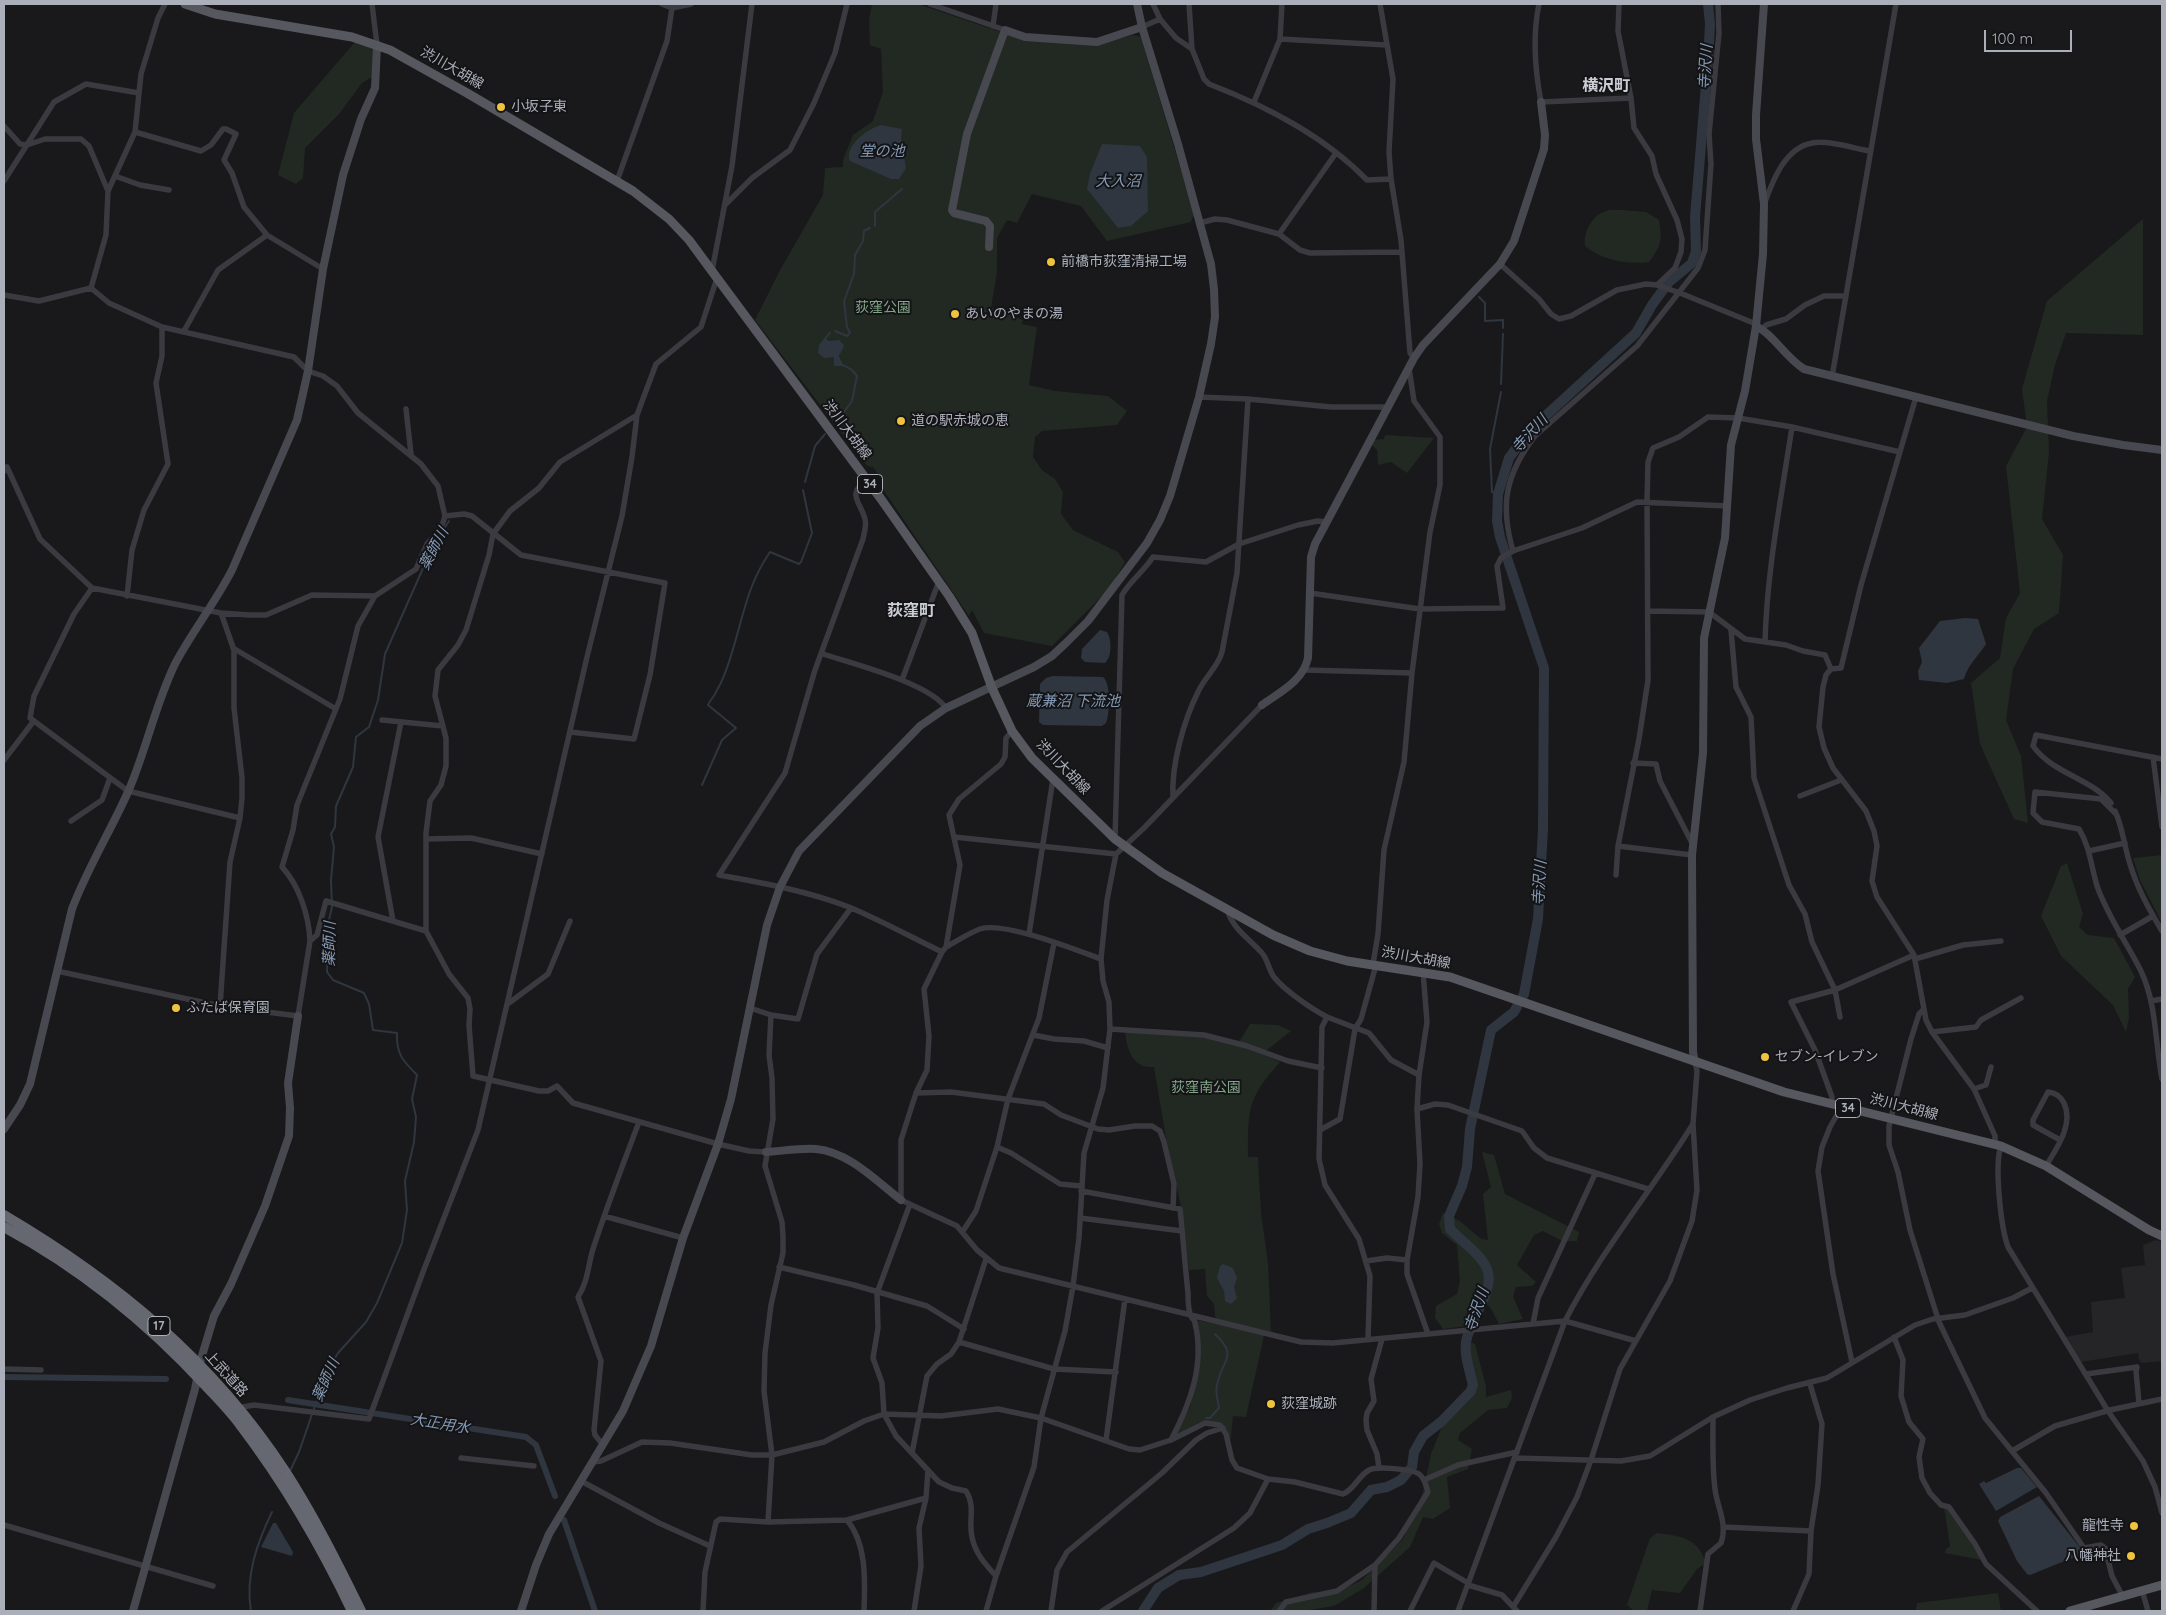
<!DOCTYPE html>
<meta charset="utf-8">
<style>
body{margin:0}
#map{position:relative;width:2166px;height:1615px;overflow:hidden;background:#19191b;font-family:Quicksand,sans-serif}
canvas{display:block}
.frame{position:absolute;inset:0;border:5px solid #abafba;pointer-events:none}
.scale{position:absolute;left:1984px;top:30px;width:88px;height:22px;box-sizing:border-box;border:2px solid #abafba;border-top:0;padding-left:6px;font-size:15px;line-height:18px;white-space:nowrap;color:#abafba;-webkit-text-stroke:4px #141416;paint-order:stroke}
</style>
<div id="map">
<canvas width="2166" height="1615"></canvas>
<div class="frame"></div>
<div class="scale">100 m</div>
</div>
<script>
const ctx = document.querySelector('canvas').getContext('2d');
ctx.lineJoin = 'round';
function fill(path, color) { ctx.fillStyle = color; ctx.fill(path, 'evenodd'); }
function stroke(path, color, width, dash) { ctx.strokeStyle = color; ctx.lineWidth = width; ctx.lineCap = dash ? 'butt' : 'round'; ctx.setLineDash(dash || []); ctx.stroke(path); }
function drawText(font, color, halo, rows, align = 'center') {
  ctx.font = font + ' Quicksand,"Noto Sans JP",sans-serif'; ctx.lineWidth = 4; ctx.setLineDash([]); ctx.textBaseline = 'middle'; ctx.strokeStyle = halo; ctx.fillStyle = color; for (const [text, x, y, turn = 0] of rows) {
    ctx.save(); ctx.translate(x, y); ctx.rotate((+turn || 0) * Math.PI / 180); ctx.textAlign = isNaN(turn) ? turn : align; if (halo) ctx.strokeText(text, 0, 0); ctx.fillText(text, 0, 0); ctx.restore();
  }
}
fill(new Path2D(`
 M2156,1240L2162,1242V1361L2142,1363L2139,1360L2138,1353L2080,1362L2065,1337L2093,1332L2091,1302L2125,1298L2121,1268L2145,1265L2143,1245Z`), '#252528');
fill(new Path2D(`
 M872,4H918L1024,40L1098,44L1133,35L1141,37L1194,214L1191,222L1107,241L1081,206L1032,194L1017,223L1007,220L997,238V272L991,308L1023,320L1022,324L1037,327L1029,385L1055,391L1108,396L1127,411L1117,425L1042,431L1035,437L1033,457L1042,470L1055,479L1063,492L1061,514L1073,530L1118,552L1125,562L1109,589L1052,646L984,633L972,610L969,616L880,485L881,478L873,467L867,466L755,320L779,272L823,195L825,168L843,167V160L853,135L873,121L883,92L881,49L870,45L869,20Z
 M355,42L373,46L372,77L362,83L339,114L305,148L303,178L296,184L278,175L294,113Z
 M1622,210L1646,212L1659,220C1662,240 1662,245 1649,262C1628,265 1601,260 1585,246C1583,233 1592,215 1606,211C1611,209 1617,210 1622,210Z
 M2143,219V335L2066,333L2055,365L2047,401L2049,452L2042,519L2063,555L2059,613L2034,629L2013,669L2006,720L2021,756L2028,823L2014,819L1980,744L1971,683L2000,658L2006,618L2020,593L2006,466L2027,427L2022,389L2047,301Z
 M1385,435L1434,438L1407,473L1391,462L1378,465L1377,450L1371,444L1373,440L1384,439Z
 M2162,855V923L2140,880L2133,858Z
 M2067,863L2083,914L2079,927L2088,935L2114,938L2135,977L2128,989L2129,1017L2126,1032L2113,1005L2061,956L2041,916L2061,866Z
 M1250,1024L1278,1025L1291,1031L1262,1054L1280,1062C1247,1099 1248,1109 1248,1157H1258L1261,1213L1268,1263L1271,1331H1265L1246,1417L1233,1416L1230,1445L1221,1423C1215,1422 1207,1420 1201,1422C1191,1425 1186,1433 1175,1434L1190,1407L1198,1375L1196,1320L1216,1324L1214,1304L1207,1296L1205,1269L1189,1270L1181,1206L1166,1138L1154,1067C1150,1067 1144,1067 1141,1065C1129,1059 1126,1042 1125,1031L1202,1037L1237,1045Z
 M1482,1152L1494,1155L1505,1194L1579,1232L1577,1241H1562L1543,1231L1534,1235L1517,1265L1536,1282L1532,1286L1516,1287L1513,1297L1523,1319L1499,1324L1490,1307L1477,1298L1466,1326L1443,1329L1435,1318L1436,1306L1457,1294L1460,1281L1457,1245L1442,1233L1439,1224L1443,1213L1460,1221L1481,1239L1488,1240L1483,1194L1491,1187Z
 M1469,1342L1475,1344L1486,1386V1397L1511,1390L1512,1398L1507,1408L1488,1410L1460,1433L1458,1440L1472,1449L1468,1469L1447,1477L1450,1508L1433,1519L1423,1517L1410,1547L1364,1588L1334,1606L1303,1611H1270L1276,1603L1313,1592L1332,1595L1362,1580L1403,1539L1423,1492L1431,1454L1443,1424L1463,1397L1469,1380L1465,1359Z
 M1944,1507L1949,1510L1974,1544L1982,1560L1945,1553L1946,1549L1950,1546Z
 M1657,1533C1681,1536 1698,1538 1706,1563L1697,1569L1680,1593L1652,1590L1647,1611H1634L1627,1605L1650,1538Z
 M1998,1593L2001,1611H1916L1917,1603Z`), '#212922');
fill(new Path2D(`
 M881,125L902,129L901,139L906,168L899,179H891L850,161C844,146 867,129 881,125Z
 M1102,144L1140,146L1147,157L1148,211L1131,226L1118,228L1087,189L1090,174Z
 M830,331L831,333L826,339L829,341L839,340L844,345C840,360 835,350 844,366H834V357L824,358L818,353L819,345Z
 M1965,618L1978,619L1986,644C1978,657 1968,664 1964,679L1947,683L1919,680L1918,671L1922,662L1919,648L1940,621Z
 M1100,630L1107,632C1112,640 1112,657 1105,663L1085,662L1081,658L1082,649Z
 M1053,676L1103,677C1111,683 1110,714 1106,723L1102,726L1043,725L1039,722L1040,684L1046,678Z
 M1223,1264L1233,1268L1237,1278L1234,1287L1237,1298L1231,1304L1225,1301L1224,1291L1217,1278L1220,1266Z
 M2017,1468H2021L2037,1487L1996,1511L1979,1484L1984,1481L1986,1483Z
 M2039,1496L2082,1550V1554L2030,1575L2027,1574L2017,1561L1998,1521L2000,1517Z
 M273,1523H276L293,1552L292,1556L261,1547Z`), '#2f363f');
stroke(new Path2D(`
 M875,226V212L902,189
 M1479,297L1485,303V321L1503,320V328
 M835,331L847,336L850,333L847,327L844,301L854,274L855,255L863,241L864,231L870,228
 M1501,384L1503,334
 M838,420L852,401L857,376L852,370L843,365
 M805,482L815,446L825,434
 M1498,494L1492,492L1490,449L1501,392
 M702,785L722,740L736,728L708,705C710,700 714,697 716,692C724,679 729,663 733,649C744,613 748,584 770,552L799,564L801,562L812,533L803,490
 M1539,873V828L1543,829
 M1206,1418H1210L1219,1408C1218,1401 1215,1392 1217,1385C1222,1359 1239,1357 1215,1334
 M290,1471L299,1452L327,1371L338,1353L366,1322L377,1303L402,1243L407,1210L405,1181L414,1142L416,1117L412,1099L417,1075C403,1061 396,1054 397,1033L373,1030L369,1004L364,993L333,980L327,972L328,924L332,907L331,880L334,847L331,834L335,827L336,806L353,767L356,737L369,727L378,700L385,654L432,548L449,521
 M251,1611C245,1576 257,1543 272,1512`), '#2f363f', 2);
stroke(new Path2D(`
 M4,1377L166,1379
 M288,1400L526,1437L536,1445L555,1496
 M564,1520L595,1611`), '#2f363f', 6);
stroke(new Path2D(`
 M1143,1611L1158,1588L1179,1575L1201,1572L1282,1545L1308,1529L1327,1523L1351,1513L1371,1490L1387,1487L1401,1480L1412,1467L1414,1452L1423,1436L1442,1421L1471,1391L1473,1385C1470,1371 1464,1356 1466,1342C1469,1321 1496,1289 1487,1269C1480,1253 1462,1242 1450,1229L1449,1216L1462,1186L1467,1167L1470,1129L1491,1030L1514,1012L1524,994L1538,919L1543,829L1544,668L1500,537L1497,521L1498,494L1509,458L1529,431L1636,333L1652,305L1668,283L1692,263L1696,251L1695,217L1708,61L1710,24L1708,4`), '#2f363f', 10);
stroke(new Path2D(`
 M372,4L377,45
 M662,4L672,8L691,4
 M930,4L1005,30
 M1153,4L1160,19L1176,38L1192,49L1204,79L1209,84C1266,106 1323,135 1367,180L1391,179
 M1189,4L1192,49
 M1380,4L1393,79L1389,152L1391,179L1401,240L1410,353L1414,358
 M1539,4C1532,37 1535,70 1541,102L1631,98
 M1619,4L1618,31L1631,98L1634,128L1652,156L1656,174L1677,220L1682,239L1681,252L1675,268L1657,285
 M993,26L996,4
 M1142,27L1160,19
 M1280,39L1387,45
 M1254,102L1280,39L1282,4
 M4,126L20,144L27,145L45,139H81L89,146L108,191
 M135,132L201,151L211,145L223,129H226L236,134L224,160L232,173L244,207L267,235L323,269
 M115,176L140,185L169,190
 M4,181L54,102L86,84L139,93
 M617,181L667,41L672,8
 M1765,202C1773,180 1785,148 1812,143C1829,140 1852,148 1870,151
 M725,205L752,178L790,150L814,103L835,53L847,4
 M1200,223L1215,219L1227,220L1279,234L1300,250L1310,253L1402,252
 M1279,234L1336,153
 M1500,264L1539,299L1551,314L1559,319L1571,316L1617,290L1646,284L1657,285L1680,293L1756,324
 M712,271L732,166L752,4
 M91,288L106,235L108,191L135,132L141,74L158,18L165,4
 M4,295L39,301L91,288
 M1763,329L1766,325L1786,319L1805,305L1824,296H1846
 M184,331L218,270L267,235
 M1832,377L1896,4
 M1199,397L1248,399L1331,407H1387
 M406,409L411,454
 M637,415L560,462L539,488L510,511L493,534L489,555L466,630L458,645L438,670L435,696L446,738V766L441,785L430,801L426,833V931L449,974L468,998L470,1009L469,1025L473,1076L539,1091H548L557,1086L573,1103L718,1144L749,1151L766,1152
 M4,471L7,467L40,539L92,588L221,613L249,615H266L312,595L375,596
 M867,480C846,494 860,501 865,519C867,525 864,533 863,539L815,670L785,773L719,875C763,883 807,891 849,907C880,920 911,937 942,952
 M445,516L464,514L472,516L521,555L665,583L650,675L634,739L570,732
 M1513,551C1500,505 1505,475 1535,436L1637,346L1698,268L1705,250L1711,164L1709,134L1719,33L1718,4
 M92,588L74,614L34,696L30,718L128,791L240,818
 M1310,593L1420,609L1503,608L1497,566L1501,558L1513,551L1582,528L1637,502L1728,506
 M127,596L132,550L144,510L168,464L156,383L162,356V327
 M1648,611L1709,612L1745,639L1786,645L1803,651L1825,655L1831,669
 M1731,630L1736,687L1751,717L1754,778L1789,885L1805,914L1812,942L1835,990L1840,1017
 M1765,642C1767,570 1781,499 1792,427
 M233,648L336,709
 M823,654C853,664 929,683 946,708
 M1831,669L1826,675L1823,687L1819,727L1824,748L1833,768L1866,811L1874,831L1877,846L1872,881L1877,897L1914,955L1926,1020L1932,1032L1974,1089L1995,1136V1144
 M1831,669L1841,668L1861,585L1916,397
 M1305,670L1412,673
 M902,680L939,581
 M382,720L443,726
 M2153,757L2162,827
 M4,760L33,722
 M1633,763L1656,764L1660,781L1692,843
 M1800,796L1841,780
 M1173,797C1171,765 1184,720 1198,692C1204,678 1218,667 1222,652L1237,573L1248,399
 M2111,803C2091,778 2053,774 2033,746L2036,735L2162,759
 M2115,811C2123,828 2124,846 2130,864C2137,888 2149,909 2162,931
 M2116,814L2101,799L2035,792L2033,813L2042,822L2079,829C2090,847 2091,866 2097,886C2108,917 2127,943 2141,971C2157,1005 2155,1044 2162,1079
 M71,821L102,800L110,778
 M954,837L1116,854
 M426,839L471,838L542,854
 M1115,839L1122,595C1130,581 1144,571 1153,557L1206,562L1239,544L1298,525L1318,521L1325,522
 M1618,846L1692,855
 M2089,851L2125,843
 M1616,875L1618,846L1639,739L1648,680L1647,501L1648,462L1653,448L1679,437L1708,417L1738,418L1792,427L1900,452
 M1227,909C1233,930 1249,938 1262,953C1268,960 1269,971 1274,977C1285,991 1312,1009 1327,1017L1322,1027L1319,1159L1325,1185L1359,1239L1370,1276L1368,1339
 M393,921L378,837L401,722
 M1029,934L1053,779
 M2120,935L2153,916
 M310,941L317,935L326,901L426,931
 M946,947L960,865L949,815L959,799L1001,764L1005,757L1006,738L1012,731
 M1101,959C1076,950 1004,921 980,929C969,933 957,941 946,947L942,952L924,989L929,1036L927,1070L916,1093L901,1140V1200L957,1226L977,1250L999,1268L1301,1342L1333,1343L1565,1321L1636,1341
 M1915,959L1963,945L2001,941
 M1373,964L1378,934L1384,850L1404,762L1412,673L1430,532L1440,485V437L1414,401L1409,368
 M57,971L220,1006L298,1016L310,941C309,916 299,885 282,867L293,830L297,805L340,699L358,626L375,596L416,569L427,544L441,529L445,516L438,486L421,464L358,413L337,386L323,376L308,371L294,357L162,327L109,303L91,288
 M1423,971L1427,1022L1419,1075L1417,1109L1420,1164L1418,1197L1407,1260V1274L1428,1334
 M2151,1001L2162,999
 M509,1003L548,974L570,921
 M220,1006L230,862L240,818L242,798V778L234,708V650L221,613
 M750,1008L771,1015L798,1019L817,954L851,908
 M1924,1009L1919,1014L1911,1039L1889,1126V1145L1898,1172L1910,1230L1939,1322L1985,1418L2046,1493L2084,1548L2101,1545L2105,1548L2112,1576L2122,1595
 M1327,1017L1369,1033L1391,1060L1419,1075
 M1110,1029L1204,1035L1247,1046L1288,1061L1322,1068
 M1932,1032L1976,1027L1981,1020L2021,998
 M1033,1035L1054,1039L1084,1041L1108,1048
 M1974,1089L1986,1085L1991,1067
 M916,1093L951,1092L1044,1104L1061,1115L1098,1129L1109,1130L1135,1126H1152L1160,1131L1164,1142L1174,1184L1173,1208
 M1832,1104V1097L1815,1050L1791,1002L1835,990L1914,955
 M1842,1106L1830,1127L1822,1147L1818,1171L1833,1274L1852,1362
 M1417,1109L1435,1104L1448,1105L1522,1131L1534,1148L1547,1158L1648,1189
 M1320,1130L1340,1119L1355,1029L1361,1019L1376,965
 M2001,1146C1994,1165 2001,1228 2008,1247L2108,1411L2143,1461L2155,1487L2162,1513
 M997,1147L1011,1153L1060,1184L1081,1186
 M2046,1166C2057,1148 2074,1124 2064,1103C2060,1096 2056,1093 2048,1092L2033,1120V1125L2060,1140
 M1081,1191L1180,1209C1183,1237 1185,1265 1188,1293C1188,1300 1188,1310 1191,1316C1193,1321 1194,1318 1195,1323C1205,1365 1190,1404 1171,1440
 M910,1204L877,1293L878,1328L873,1358L882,1383L884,1414L896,1436L939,1482L952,1488L966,1491C976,1507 968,1520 972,1537C975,1553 985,1564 996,1576
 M604,1216L683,1238
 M1080,1218L1182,1231
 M963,1231L976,1211L997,1147L1008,1099L1039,1018L1054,943
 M986,1259L959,1342L1054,1369L1116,1372
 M1366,1261L1387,1258L1407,1260
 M779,1267L854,1285L927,1306L964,1329
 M1533,1324L1538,1298L1595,1174
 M1894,1337L1903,1360L1901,1396L1909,1422L1923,1439L1919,1457L1922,1478L1930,1493L1941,1505L1949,1507L1975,1544L1986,1564L2037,1611
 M4,1369L41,1370
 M2086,1374L2137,1367L2136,1371L2139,1403
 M237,1408L254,1405L369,1419L423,1272L478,1130L587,657L622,516L632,457L637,415L656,364L701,327L717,278
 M1106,1440L1125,1299
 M603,1445L595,1435L594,1430L601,1361L578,1297C588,1282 588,1265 593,1249C607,1206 623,1164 639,1122
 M2012,1451L2055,1426L2110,1410L2162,1399
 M912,1453L927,1376L937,1364L951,1354L959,1342
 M461,1458L534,1466
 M1515,1458L1621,1461L1650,1456L1713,1417L1750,1400L1787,1388L1827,1378L1915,1325L1933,1319L1965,1315L2013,1298L2032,1288
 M593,1462L601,1461L642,1442L670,1443L752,1455H772L824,1442L864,1421L884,1414L941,1416L998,1409L1041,1418L1129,1449L1140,1450L1171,1440L1205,1423L1220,1425L1226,1434L1232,1460L1237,1468L1268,1479L1295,1482L1343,1494C1355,1489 1358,1476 1369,1470C1377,1466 1412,1469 1419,1474C1425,1478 1426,1486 1428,1492L1399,1538L1375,1565L1337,1591L1286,1602L1279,1611
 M1379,1468L1377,1454L1367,1430L1366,1420L1367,1413L1374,1401L1371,1379L1382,1339
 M1424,1480L1458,1465L1517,1452
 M581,1481L659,1523L710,1546
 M847,1520C867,1544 865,1581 864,1611
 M768,1522L772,1455L764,1391L765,1353L771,1305L783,1253V1236L782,1222L765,1166L773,1119L772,1078L769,1055L771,1015
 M4,1525L213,1586
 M1724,1527L1811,1531
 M1468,1585L1502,1595L1517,1611
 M2142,1590L2148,1611
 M1513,1607L1556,1537L1577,1497L1591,1460L1620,1369L1670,1281L1692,1221L1697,1190L1693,1124L1697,1071L1695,1062
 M703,1611L705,1572L716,1522L720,1519L768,1522L847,1520L926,1498
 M914,1611L921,1566L919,1528L926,1498L928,1470
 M986,1611L996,1576L1034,1467L1041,1418L1065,1331L1073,1286L1079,1238L1084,1153L1103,1088L1110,1029L1109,1002L1103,981L1101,959L1107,900L1116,854L1144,828L1262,705
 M1051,1611L1057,1570L1067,1552L1162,1473L1196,1440L1207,1433L1223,1428
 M1102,1611L1234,1528L1250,1513L1268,1479
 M1374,1611L1375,1565
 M1410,1611L1434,1563L1468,1583
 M1458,1611L1565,1321C1601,1251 1652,1190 1693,1124
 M1700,1611L1708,1554L1721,1543C1728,1524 1717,1507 1715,1489C1712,1465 1713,1441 1713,1417
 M1793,1611L1809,1574L1811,1531L1818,1485L1822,1424L1810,1384`), '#3a3a40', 5.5);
stroke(new Path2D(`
 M989,247L990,226L986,221L954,213L952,210L967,134L1005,30L1025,37L1097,42L1142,27
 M1756,326C1773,334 1785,357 1804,369L2073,436L2123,445L2162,450
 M1262,705C1280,692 1303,681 1308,658L1311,557L1315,544L1414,358L1423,345L1500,264L1514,241L1544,149L1545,135L1541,102
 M1695,1062L1693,1052L1692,855L1703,753L1704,638L1725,538L1731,445L1745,391L1756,326L1763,254L1764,204L1756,139V115L1764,4
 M4,1129L20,1105L30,1084L72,909C87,869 110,832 128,792C146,751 155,705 175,664C192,632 215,603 232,570L297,420L308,371L323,269L343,175L361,119L375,88L377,45
 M766,1152C782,1151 800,1148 816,1149C849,1152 876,1181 901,1200
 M133,1611L195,1389L201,1359L214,1316L231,1284L265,1206L289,1136L290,1108L288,1083L298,1016
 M521,1611L536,1565L549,1534L623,1411L651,1346L683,1238L718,1144L731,1099L767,925L780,887L799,851L920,726L946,708L1034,667L1052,656L1067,642L1088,621L1147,543L1160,520L1170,496L1199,397L1211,344L1215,317L1214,289L1211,264L1178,144L1142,27L1137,4`), '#484950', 8);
stroke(new Path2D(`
 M185,4L215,14L352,37L390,50L467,93L633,191L669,219L689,240L717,278L881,499L949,596L972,633L992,688L1012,731L1032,758L1115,839L1162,873L1273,935L1310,951L1347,961L1450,977L1784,1092L2001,1146L2046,1166L2149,1230L2162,1236
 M2070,1611L2162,1585`), '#56575f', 9);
stroke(new Path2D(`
 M4,1215C116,1281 213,1361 285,1471C314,1516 338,1564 361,1611
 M4,1227C80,1268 147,1322 206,1386C218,1399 231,1412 241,1426C285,1484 321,1546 352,1611`), '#666871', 10);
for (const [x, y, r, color] of [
 [501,107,5,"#eec43e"],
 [1051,262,5,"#eec43e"],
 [955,314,5,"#eec43e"],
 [901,421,5,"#eec43e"],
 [176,1008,5,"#eec43e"],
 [1765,1057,5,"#eec43e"],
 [1271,1404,5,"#eec43e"],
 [2134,1526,5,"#eec43e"],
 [2131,1556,5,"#eec43e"]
]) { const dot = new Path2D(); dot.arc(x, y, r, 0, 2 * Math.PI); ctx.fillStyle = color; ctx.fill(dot); stroke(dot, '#141416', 2); }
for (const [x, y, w] of [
 [870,484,25],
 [1848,1108,25],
 [159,1326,22]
]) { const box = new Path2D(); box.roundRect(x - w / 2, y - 9.5, w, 19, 4); ctx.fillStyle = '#141416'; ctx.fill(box); stroke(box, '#abafba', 1); }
drawText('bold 12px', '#abafba', null, [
 ["34",870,484],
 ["34",1848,1108],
 ["17",159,1326]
]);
drawText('14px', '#abafba', '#141416', [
 ["渋川大胡線",452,68,30],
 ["渋川大胡線",847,430,53],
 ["渋川大胡線",1063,767,46],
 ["渋川大胡線",1416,958,10],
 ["渋川大胡線",1904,1107,14],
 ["上武道路",226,1374,48]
]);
drawText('14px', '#abafba', '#141416', [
 ["小坂子東",511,107],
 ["前橋市荻窪清掃工場",1061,262],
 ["あいのやまの湯",965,314],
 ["道の駅赤城の恵",911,421],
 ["ふたば保育園",186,1008],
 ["セブン-イレブン",1775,1057],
 ["荻窪城跡",1281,1404],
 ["龍性寺",2124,1526,"right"],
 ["八幡神社",2121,1556,"right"]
], 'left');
drawText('14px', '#83a588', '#141416', [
 ["荻窪公園",883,308],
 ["荻窪南公園",1206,1088]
]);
drawText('italic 15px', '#8499b4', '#141416', [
 ["寺沢川",1706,67,-87],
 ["堂の池",882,151],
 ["大入沼",1118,181],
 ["寺沢川",1530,434,-48],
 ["薬師川",434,549,-62],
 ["蔵兼沼 下流池",1073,701],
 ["寺沢川",1540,883,-87],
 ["薬師川",330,944,-89],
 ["寺沢川",1477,1310,-71],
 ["薬師川",326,1380,-66],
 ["大正用水",440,1424,9]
]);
drawText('bold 16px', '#ccced6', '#141416', [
 ["横沢町",1606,86],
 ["荻窪町",911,611]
]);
</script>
